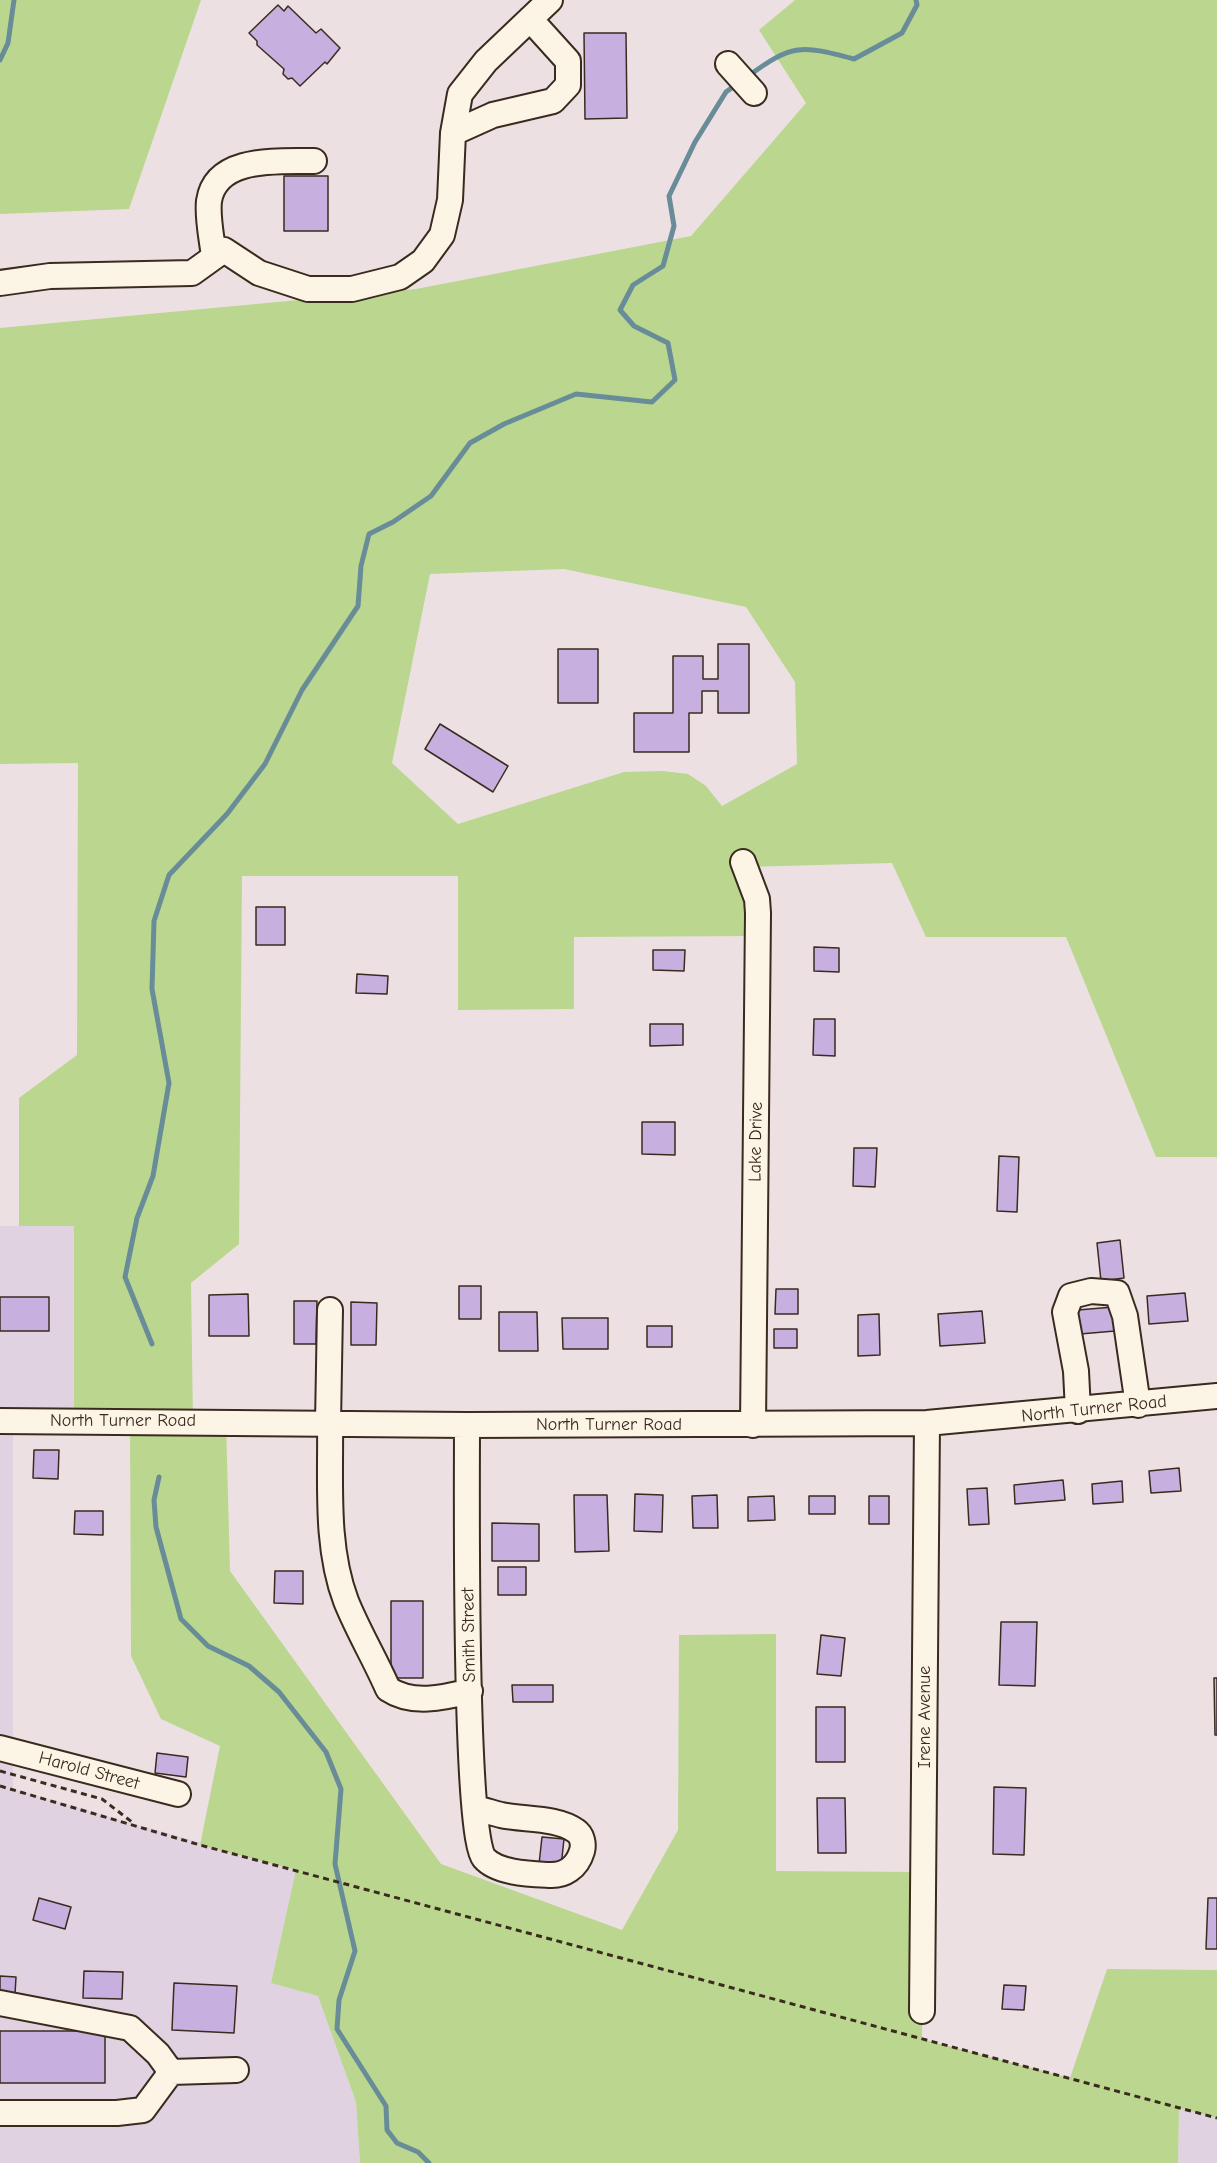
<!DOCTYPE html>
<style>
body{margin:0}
canvas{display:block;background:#ece0e3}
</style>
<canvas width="1217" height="2163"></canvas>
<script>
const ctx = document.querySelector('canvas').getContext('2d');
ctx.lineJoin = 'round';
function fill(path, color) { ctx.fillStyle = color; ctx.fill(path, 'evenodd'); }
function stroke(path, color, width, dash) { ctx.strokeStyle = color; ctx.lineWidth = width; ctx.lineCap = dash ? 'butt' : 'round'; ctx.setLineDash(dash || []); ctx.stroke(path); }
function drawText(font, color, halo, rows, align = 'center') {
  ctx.font = font + ' "Comic Neue",sans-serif'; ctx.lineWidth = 4.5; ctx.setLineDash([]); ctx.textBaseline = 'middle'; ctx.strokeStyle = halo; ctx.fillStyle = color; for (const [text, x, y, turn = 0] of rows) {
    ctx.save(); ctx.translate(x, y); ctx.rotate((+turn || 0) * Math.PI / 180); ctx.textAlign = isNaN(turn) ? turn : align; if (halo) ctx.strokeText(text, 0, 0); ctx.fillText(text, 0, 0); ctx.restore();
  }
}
fill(new Path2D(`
 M0,1226H74V1421H13V1789L296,1870L271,1983L318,1996L356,2102L360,2163H0Z
 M1179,2107L1217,2118V2163H1178Z`), '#e1d2e2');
fill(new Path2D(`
 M0,0H201L129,209L0,214Z
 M795,0H1217V1157H1156L1066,937H926L892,863L745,867L758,936L574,937V1009L458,1010V876H242L239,1244L191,1283L193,1421L226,1422L230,1571L441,1864L622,1930L678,1830L679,1635L776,1634V1871L923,1872L922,2039L1070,2078L1107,1969L1217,1970V2118L1179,2108L1178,2163H360L356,2102L318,1996L271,1983L296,1870L200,1845L220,1746L161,1719L131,1656L130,1422L74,1421V1226H19V1098L77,1055L78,763L0,764V328L416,289L691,236L806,103L759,30ZM564,569L746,607L795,682L797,764L722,806L706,786L688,774L663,771L624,772L458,824L392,763L430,574Z`), '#bbd78f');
stroke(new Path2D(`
 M0,60L8,43L14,0
 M747,77C793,43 801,45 854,59L902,33L917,5L916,0
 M152,1344L125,1277L137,1218L153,1176L169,1083L152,989L154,921L169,875L227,814L265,764L302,690L358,606L361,566L369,534L393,522L431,496L470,443L504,424L576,394L652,402L675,380L668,343L634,326L620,310L633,285L663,266L674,226L669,196L695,142L726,92L737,84
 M159,1477L154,1500L156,1527L181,1619L208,1646L249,1666L279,1692L326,1752L341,1789L335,1864L355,1951L339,2000L337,2029L386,2106L387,2130L397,2143L418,2152L429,2163`), '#698d98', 5);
const building = new Path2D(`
 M278,5L284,11L288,6L316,33L321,29L340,48L327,64L325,62L300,86L292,78L288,79L283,74L284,69L257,45V41L249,33Z
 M584,33H626L627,118L585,119Z
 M284,176H328V231H284Z
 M718,644H749V713H718V691H702V713H689V752H634V713H673V656H703V679H718Z
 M558,649H598V703H558Z
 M440,724L508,766L493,792L425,749Z
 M256,907H285V945H256Z
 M814,947L839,948V972L814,971Z
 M653,950H685L684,971L653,970Z
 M357,974L388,976L387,994L356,993Z
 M814,1019H835V1056L813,1055Z
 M650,1024H683V1045L650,1046Z
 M642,1122H675V1155L642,1154Z
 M854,1148H877L875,1187L853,1186Z
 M999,1156L1019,1157L1017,1212L997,1211Z
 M1120,1240L1124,1278L1101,1281L1097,1243Z
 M459,1286H481V1319H459Z
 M776,1289H798V1314H775Z
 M1185,1293L1188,1321L1149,1324L1147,1296Z
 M248,1294L249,1336H209V1295Z
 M0,1297H49V1331H0Z
 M294,1301H317L316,1344H294Z
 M351,1302L377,1303L376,1345H351Z
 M1113,1307L1115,1331L1080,1334L1078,1310Z
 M982,1311L985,1343L940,1346L938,1314Z
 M499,1312H537L538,1351H499Z
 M879,1314L880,1355L858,1356V1315Z
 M562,1318H608V1349H563Z
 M647,1326H672V1347H647Z
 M774,1329H797V1348H774Z
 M34,1450H59L58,1479L33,1478Z
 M1179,1468L1181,1491L1151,1493L1149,1471Z
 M1063,1480L1065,1500L1015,1504L1014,1485Z
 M1122,1481L1123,1502L1093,1504L1092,1484Z
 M987,1488L989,1524L969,1525L967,1489Z
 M635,1494L663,1495L662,1532L634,1531Z
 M574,1495H607L609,1551L575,1552Z
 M717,1495L718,1528H693L692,1496Z
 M774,1496L775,1520L748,1521V1497Z
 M809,1496H835V1514H809Z
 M869,1496H889V1524H869Z
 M75,1511H103V1535L74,1534Z
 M492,1523L539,1524V1561H492Z
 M498,1567H526V1595H498Z
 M275,1571H303V1604L274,1603Z
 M391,1601H423V1678H391Z
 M1001,1622H1037L1035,1686L999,1685Z
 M821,1635L845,1638L841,1676L817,1674Z
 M1214,1678H1217V1735H1215Z
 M512,1685H553V1702H513Z
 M816,1707H845V1762H816Z
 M157,1753L188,1757L186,1777L155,1773Z
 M994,1787L1026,1788L1024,1855L993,1854Z
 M817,1798H845L846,1853H818Z
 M542,1837L564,1839L561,1867L539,1864Z
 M39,1898L71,1907L65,1929L33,1920Z
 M1208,1898H1217V1949H1206Z
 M84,1971L123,1972L122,1999L83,1998Z
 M0,1976L16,1977L15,1994H0Z
 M174,1983L237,1986L234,2033L172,2030Z
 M1004,1985L1026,1986L1024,2010L1002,2009Z
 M0,2031H105V2083H0Z`);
fill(building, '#c7b0df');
stroke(building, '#3b2a1e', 1.5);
const minor = new Path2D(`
 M728,64L754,93
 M453,133L493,115L553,101L568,85V61L530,19
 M214,257C212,239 207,218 209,201C216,155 280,162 314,161
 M0,283L50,276L192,273L224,250L259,273L308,289H352L400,277L423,261L442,235L450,200L453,133L460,94L486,61L550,0
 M743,862L757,899L758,913L753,1425
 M1078,1411L1076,1371L1065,1312L1071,1296L1091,1291L1117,1293L1125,1316L1138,1405
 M0,1421L467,1425L927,1423L1217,1396
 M328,1423L330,1310
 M330,1423C331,1481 325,1546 346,1601C358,1631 375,1659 388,1689C412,1705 443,1698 470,1691
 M467,1425C467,1480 464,1835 484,1858C497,1873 530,1874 549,1875C564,1876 577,1868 582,1851C584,1844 582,1835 576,1831C557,1817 524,1820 501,1815C493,1813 484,1810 475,1808
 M0,1748L178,1794
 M0,2003L130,2028L158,2054L171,2072L236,2070
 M922,2011L927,1423
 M0,2113H117L143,2110L171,2072`);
stroke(minor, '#3b2a1e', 28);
stroke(new Path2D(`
 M0,1771L102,1799L132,1822
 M0,1786L200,1845L1217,2118`), '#3b2a1e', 3, [6, 4.5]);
stroke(minor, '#fcf5e5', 24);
drawText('18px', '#3b2a1e', '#fcf5e5', [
 ["Lake Drive",756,1142,-89],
 ["North Turner Road",1094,1409,-6],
 ["North Turner Road",123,1421],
 ["North Turner Road",609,1425],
 ["Smith Street",469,1635,-91],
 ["Irene Avenue",925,1717,-90],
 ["Harold Street",89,1771,15]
]);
</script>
